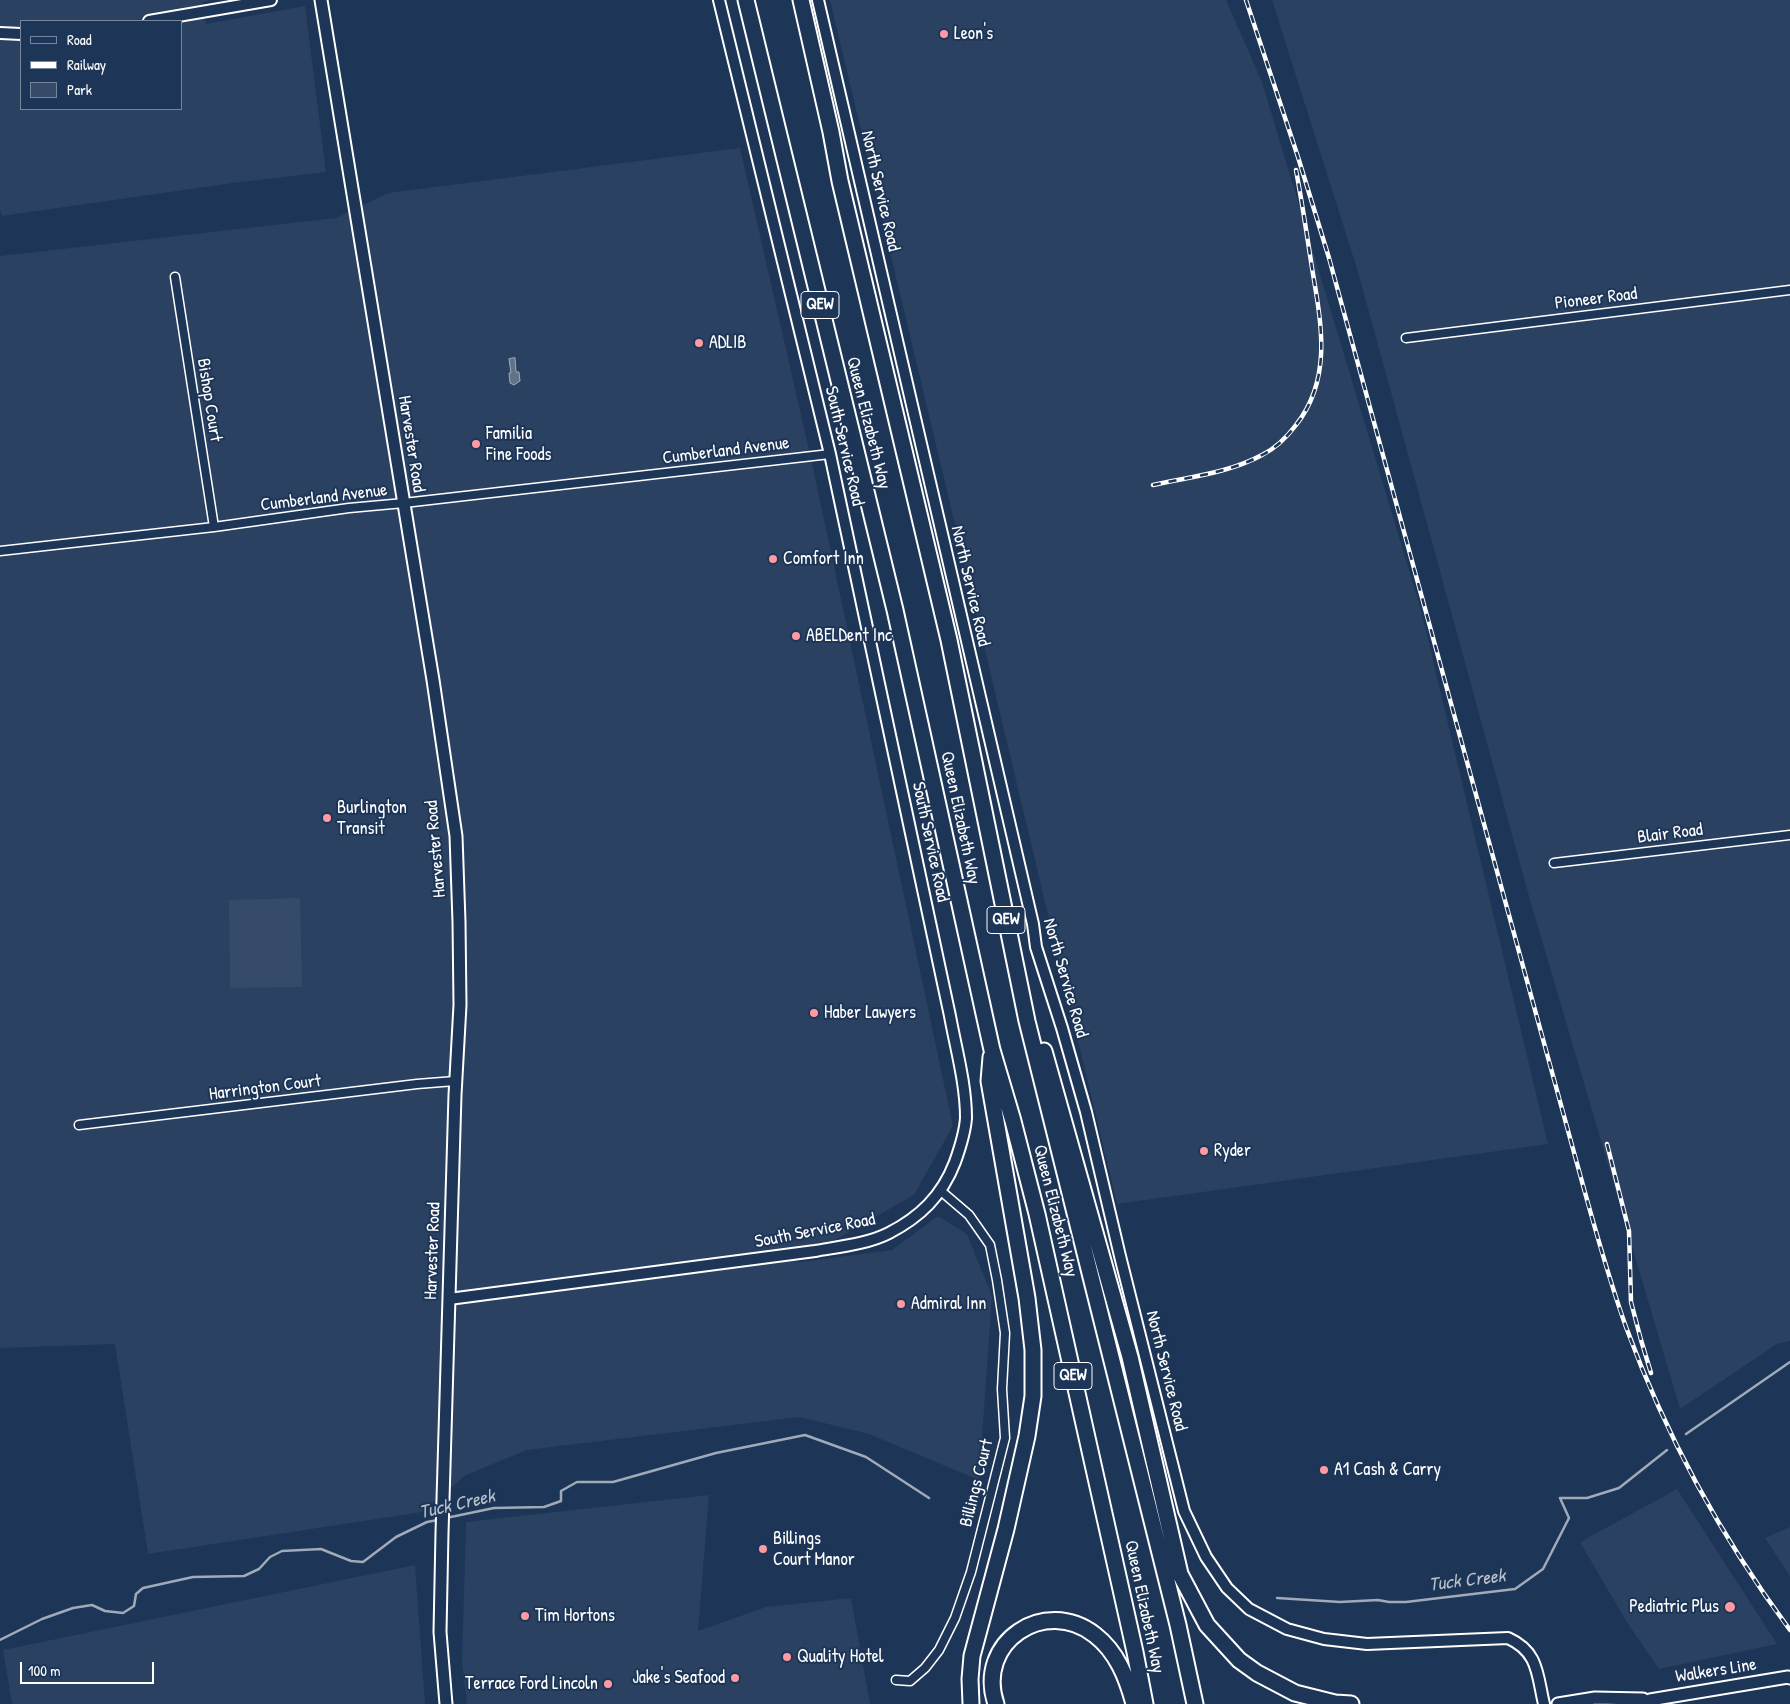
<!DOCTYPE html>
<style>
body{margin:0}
#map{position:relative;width:1790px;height:1704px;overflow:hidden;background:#1d3557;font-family:"Patrick Hand",sans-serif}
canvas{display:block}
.legend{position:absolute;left:20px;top:20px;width:162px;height:90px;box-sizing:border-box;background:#1d3557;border:1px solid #77869a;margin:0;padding:6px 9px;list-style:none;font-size:15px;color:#fff}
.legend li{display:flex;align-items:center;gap:10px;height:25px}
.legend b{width:25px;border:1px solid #77869a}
.scale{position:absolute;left:20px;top:1662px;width:134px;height:22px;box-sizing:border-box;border:2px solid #fff;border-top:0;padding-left:6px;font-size:15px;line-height:18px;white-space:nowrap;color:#fff;-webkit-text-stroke:4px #1d3557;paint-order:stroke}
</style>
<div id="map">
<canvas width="1790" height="1704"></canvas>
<ul class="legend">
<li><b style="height:6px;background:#1d3557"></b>Road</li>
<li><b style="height:6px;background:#fff"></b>Railway</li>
<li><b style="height:14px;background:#364b69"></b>Park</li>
</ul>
<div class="scale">100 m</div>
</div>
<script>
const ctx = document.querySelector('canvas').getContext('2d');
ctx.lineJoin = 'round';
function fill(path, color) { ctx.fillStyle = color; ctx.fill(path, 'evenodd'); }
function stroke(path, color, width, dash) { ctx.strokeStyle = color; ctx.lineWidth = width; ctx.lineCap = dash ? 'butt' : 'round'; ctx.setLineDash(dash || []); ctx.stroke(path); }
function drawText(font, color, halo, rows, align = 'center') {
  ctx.font = font + ' "Patrick Hand",sans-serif'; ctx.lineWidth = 4; ctx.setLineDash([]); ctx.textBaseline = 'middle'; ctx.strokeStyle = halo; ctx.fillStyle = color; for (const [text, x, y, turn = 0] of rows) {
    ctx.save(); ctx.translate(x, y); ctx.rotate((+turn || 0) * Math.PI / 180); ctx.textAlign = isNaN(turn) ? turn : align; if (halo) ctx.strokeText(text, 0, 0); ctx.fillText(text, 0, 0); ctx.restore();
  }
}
fill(new Path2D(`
 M0,0H212L202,2L206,24L305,6L326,172L233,183L2,216L0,210ZM21,21H181V109H21Z
 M830,0H1226L1262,82L1421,610L1548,1144L1117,1204Z
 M1272,0H1790V1341L1777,1344L1680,1409L1530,900L1358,272Z
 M740,148L812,463L953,1126L914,1195L794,1263L892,1250L938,1216L967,1234L992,1296L979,1480L869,1434L799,1417L527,1450L466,1475L422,1512L148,1554L115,1344L0,1348V256L336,218L388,193Z
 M1677,1489L1777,1644L1659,1669L1626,1621L1580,1542Z
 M709,1495L698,1631L766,1607L851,1598L870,1704H467L462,1662L466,1522Z
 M1790,1527V1576L1765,1538Z
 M415,1565L425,1704H12L3,1650Z`), '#2a4161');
fill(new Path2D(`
 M300,898L302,987L230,988L229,900Z`), '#364b69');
const water = new Path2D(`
 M515,358L516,372H519L520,381L514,385L510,383L509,373H511L509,359Z`);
fill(water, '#617289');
stroke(water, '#a0aab8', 1);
stroke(new Path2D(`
 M1686,1434L1790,1362
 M446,1518L494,1508L544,1507L561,1501V1491L577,1482H613L716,1453L805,1435L866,1457L929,1498
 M1277,1598L1340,1602L1378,1600L1389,1602H1406L1515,1589L1543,1569L1569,1518L1560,1498H1587L1619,1488L1667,1450
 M0,1640L42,1619L73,1608L92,1605L105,1611L123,1613L134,1606L136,1594L143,1588L193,1577L244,1576L259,1569L270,1557L282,1551L321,1549L351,1561L363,1562L396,1537L427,1522L438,1520`), '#a0aab8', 2.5);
const minor = new Path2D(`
 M175,277L214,527
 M1406,338L1790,290
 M0,551L214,527L349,508L404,503L830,454
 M1554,863L1790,835
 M79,1125L417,1084L455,1081
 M896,1680L910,1681L925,1668L939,1650L955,1618L971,1572L1005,1438L1002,1389L1005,1333L997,1280L990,1245L969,1215L941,1191`);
const tertiary = new Path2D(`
 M818,0C891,308 959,616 1033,924L1036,947L1062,1028L1086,1112L1120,1256L1184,1511L1206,1557L1227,1588L1249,1609L1287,1629L1324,1639L1367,1644L1508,1638C1539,1652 1537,1675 1544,1704
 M149,21L271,0
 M0,33L21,34
 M449,1299L815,1251C837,1247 868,1244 889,1233C920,1217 942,1196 955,1162C960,1148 965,1133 966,1118C966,1084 956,1049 950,1016L830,454L719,0`);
const secondary = new Path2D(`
 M321,0L433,680L456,836L459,922L460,1005L455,1095L442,1533L440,1632L446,1704
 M1558,1704L1595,1698L1643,1699
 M1635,1704L1650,1700L1788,1677L1790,1678`);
const motorway = new Path2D(`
 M746,0L895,610L992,1050L1013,1121L1037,1214L1135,1652L1145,1704
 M801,0L831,132L840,181L949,640L1027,1021L1178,1625L1195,1704
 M1044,1051L1130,1357L1180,1574L1207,1625L1239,1660L1257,1673L1295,1693L1335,1703L1351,1704
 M971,1704L970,1679L972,1656L1006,1529L1027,1436L1033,1396V1350L1027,1298L989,1081L991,1057
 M996,1704C975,1642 1045,1596 1095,1635C1117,1652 1127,1678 1134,1704`);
stroke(minor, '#fff', 11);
stroke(tertiary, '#fff', 14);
stroke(secondary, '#fff', 15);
stroke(motorway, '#fff', 19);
stroke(minor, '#1d3557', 8);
stroke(tertiary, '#1d3557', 10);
stroke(secondary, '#1d3557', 11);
stroke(motorway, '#1d3557', 15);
const rail = new Path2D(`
 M1246,0L1298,157L1329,258L1584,1189C1597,1236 1610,1282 1626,1327C1666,1436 1721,1537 1790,1630
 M1153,485C1189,477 1229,473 1262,455C1276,448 1287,437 1296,425C1333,378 1321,322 1312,268C1307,235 1302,202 1296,170
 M1607,1144L1629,1231L1631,1302L1641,1340L1651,1373`);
stroke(rail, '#fff', 4.5);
stroke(rail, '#1d3557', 2.5, [8]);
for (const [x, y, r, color] of [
 [944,34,5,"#ff9aa2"],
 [699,343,5,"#ff9aa2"],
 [476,444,5,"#ff9aa2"],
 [773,559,5,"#ff9aa2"],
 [796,636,5,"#ff9aa2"],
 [327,818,5,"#ff9aa2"],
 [814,1013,5,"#ff9aa2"],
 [1204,1151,5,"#ff9aa2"],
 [901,1304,5,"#ff9aa2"],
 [1324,1470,5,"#ff9aa2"],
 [763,1549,5,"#ff9aa2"],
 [1730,1607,6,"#ff9aa2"],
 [525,1616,5,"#ff9aa2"],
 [787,1657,5,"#ff9aa2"],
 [735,1678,5,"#ff9aa2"],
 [608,1684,5,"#ff9aa2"]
]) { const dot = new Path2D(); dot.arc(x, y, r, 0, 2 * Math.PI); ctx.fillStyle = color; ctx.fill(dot); stroke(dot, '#1d3557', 2); }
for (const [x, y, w] of [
 [820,305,38],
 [1006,920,38],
 [1073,1376,38]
]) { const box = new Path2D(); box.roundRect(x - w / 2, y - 13.5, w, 27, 4); ctx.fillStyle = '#1d3557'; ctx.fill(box); stroke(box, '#fff', 1); }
drawText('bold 16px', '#fff', null, [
 ["QEW",820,305],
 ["QEW",1006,920],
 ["QEW",1073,1376]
]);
drawText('18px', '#fff', '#1d3557', [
 ["Leon's",954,34],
 ["ADLIB",709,343],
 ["Familia",486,434],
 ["Fine Foods",486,455],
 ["Comfort Inn",783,559],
 ["ABELDent Inc",806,636],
 ["Burlington",337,808],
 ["Transit",337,829],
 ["Haber Lawyers",824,1013],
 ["Ryder",1214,1151],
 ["Admiral Inn",911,1304],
 ["A1 Cash & Carry",1334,1470],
 ["Billings",773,1539],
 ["Court Manor",773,1560],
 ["Pediatric Plus",1719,1607,"right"],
 ["Tim Hortons",535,1616],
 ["Quality Hotel",797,1657],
 ["Jake's Seafood",725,1678,"right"],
 ["Terrace Ford Lincoln",598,1684,"right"]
], 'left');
drawText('18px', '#fff', '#1d3557', [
 ["North Service Road",880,191,77],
 ["Pioneer Road",1596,299,-7],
 ["Bishop Court",209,400,81],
 ["Queen Elizabeth Way",868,423,76],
 ["Harvester Road",411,444,81],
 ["South Service Road",844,446,77],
 ["Cumberland Avenue",726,451,-7],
 ["Cumberland Avenue",324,498,-7],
 ["North Service Road",970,586,77],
 ["Queen Elizabeth Way",960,818,78],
 ["Blair Road",1670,834,-7],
 ["South Service Road",930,842,78],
 ["Harvester Road",436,849,-95],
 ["North Service Road",1065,978,74],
 ["Harrington Court",265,1088,-7],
 ["Queen Elizabeth Way",1055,1211,76],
 ["South Service Road",815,1231,-11],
 ["Harvester Road",433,1251,-88],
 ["North Service Road",1166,1371,76],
 ["Billings Court",977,1483,-76],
 ["Queen Elizabeth Way",1144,1607,78],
 ["Walkers Line",1716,1671,-9]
]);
drawText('italic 19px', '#b8c0ca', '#1d3557', [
 ["Tuck Creek",457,1505,-13],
 ["Tuck Creek",1467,1581,-7]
]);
</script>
